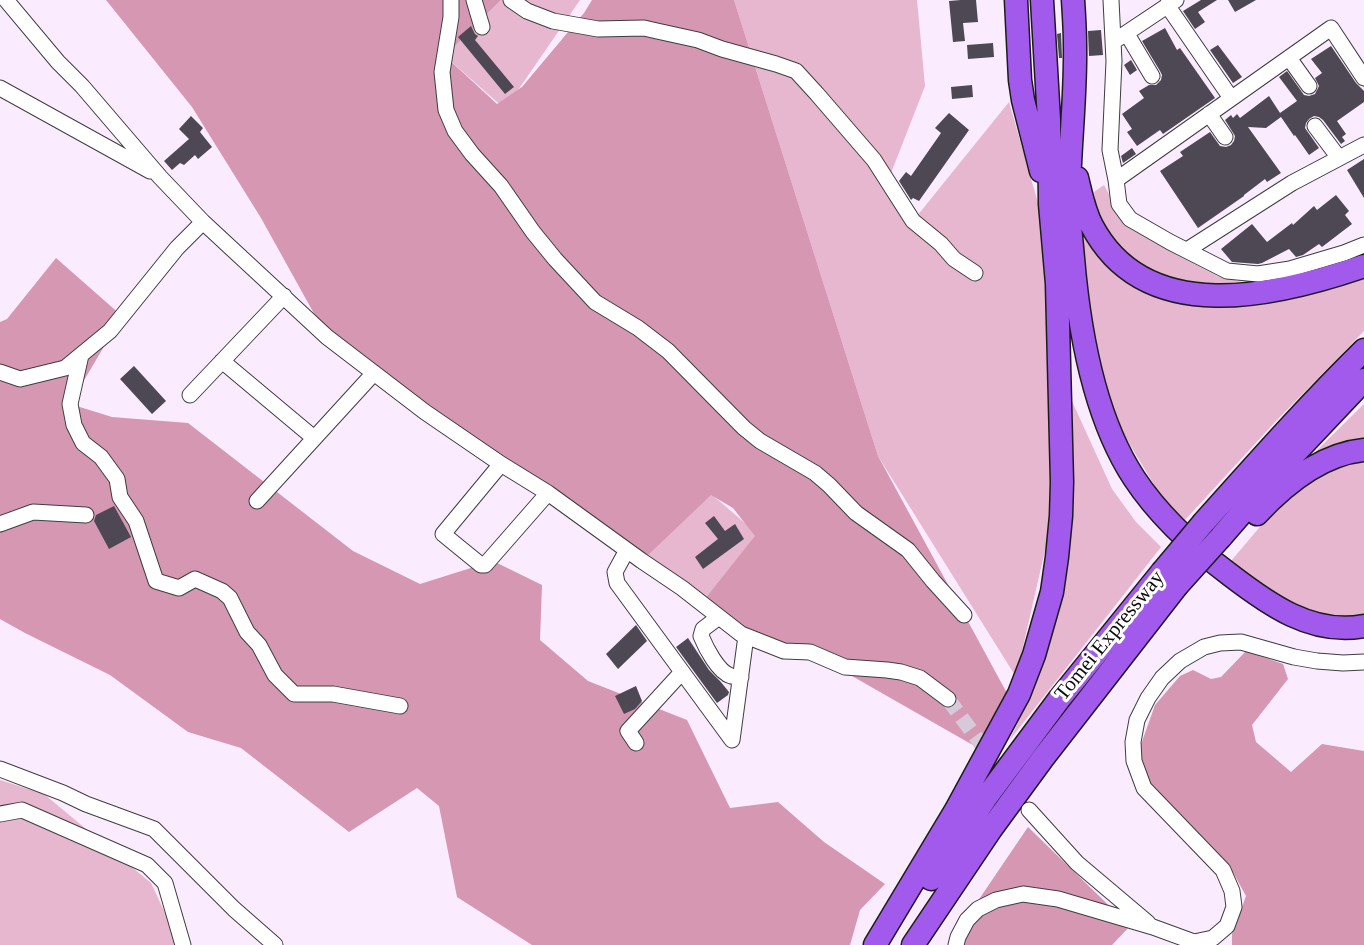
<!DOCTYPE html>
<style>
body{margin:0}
canvas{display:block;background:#fbebfe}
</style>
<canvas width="1364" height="945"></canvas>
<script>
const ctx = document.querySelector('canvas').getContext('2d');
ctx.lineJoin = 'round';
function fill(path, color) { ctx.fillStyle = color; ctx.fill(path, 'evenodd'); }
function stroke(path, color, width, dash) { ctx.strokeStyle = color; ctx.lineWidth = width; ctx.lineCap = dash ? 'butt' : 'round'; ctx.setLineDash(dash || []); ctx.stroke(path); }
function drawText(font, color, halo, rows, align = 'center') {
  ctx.font = font + ' "Times New Roman",serif'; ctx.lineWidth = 6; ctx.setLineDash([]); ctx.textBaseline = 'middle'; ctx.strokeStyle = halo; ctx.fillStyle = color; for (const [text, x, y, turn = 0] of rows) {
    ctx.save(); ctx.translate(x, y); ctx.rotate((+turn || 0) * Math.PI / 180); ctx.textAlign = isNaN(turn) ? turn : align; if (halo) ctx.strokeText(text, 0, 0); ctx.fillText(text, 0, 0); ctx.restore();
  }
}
fill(new Path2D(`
 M501,0H580L505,109L445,56Z
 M734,0H917L925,86L884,191L913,221L1009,102L1055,262L1054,511L1016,677L878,456Z
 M1104,185L1119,213L1136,230L1179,256L1219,277L1252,284L1221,287L1161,279L1119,252L1097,215L1094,192Z
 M1083,229L1101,258L1124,279L1145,289L1364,276V331L1275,422L1184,521L1164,501L1121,430L1108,392L1096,350L1086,280Z
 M1071,399L1112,489L1136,522L1161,547L1009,741L1031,696L1045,655Z
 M1364,404V441L1305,462Z
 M1364,459V616L1354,618L1329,617L1307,611L1256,583L1231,561L1269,516L1295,493L1313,480L1337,466Z
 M711,494L759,535L708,599L642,561Z
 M0,780L44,794L151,883L180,945H0Z`), '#e6b7ce');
fill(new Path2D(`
 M106,0H501L445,56L497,104L522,87L584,13L592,0H734L878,456L1008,695L978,748L810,652L783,650L701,604L755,536L733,508L711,495L642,561L327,337L261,218L192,107Z
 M56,258L122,316L70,404L112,417L188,423L353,551L420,584L493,561L542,585L540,640L588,681L687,720L730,808L778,802L824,842L885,884L860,910L850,945H532L457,897L439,806L417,788L349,832L241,748L188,732L110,675L25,633L0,619V322L7,319Z
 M1246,651L1283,664L1288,679L1252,725L1256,742L1291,772L1322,744L1364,751V945H1232V934L1246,896L1234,874L1183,818L1151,788L1139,750L1155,705L1180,676L1193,670L1211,679L1221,677Z
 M1028,827L1130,926L1112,945H948Z`), '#d697b2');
fill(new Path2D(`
 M961,0H976L978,22L963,23L965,41L953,42L949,1Z
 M1201,0H1217L1198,12L1205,22L1195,29L1183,11Z
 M1228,0H1256L1235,12Z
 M471,26L475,34L478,36L475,40L514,87L505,94L458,37Z
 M1165,28L1177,50L1180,48L1215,98L1163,134L1160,130L1137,146L1127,132L1132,129L1122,114L1144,98L1139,91L1149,85H1156L1161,80L1162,75L1160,71L1142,41Z
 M1101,30L1103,55L1089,56L1088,31Z
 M1061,33L1062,58H1059L1057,34Z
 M993,43L994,57L968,59L967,45Z
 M1218,45L1242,77L1233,83L1210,50Z
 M1331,46L1356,83L1364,91V102L1337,121L1346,134L1342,137L1345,141L1341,144L1323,120L1319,117L1314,116L1309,119L1306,123L1305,128L1319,148L1309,155L1295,135L1294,136L1281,117L1266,128L1248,127L1281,173L1267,182L1265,179L1244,195V196L1198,228L1160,171L1183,156L1180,152L1210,132L1220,146L1226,147L1231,145L1234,141L1235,136L1225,120L1231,115L1233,118L1237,114L1240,118L1269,96L1280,113L1297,101L1279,77L1287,71L1304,95L1309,96L1315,94L1319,86L1315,78L1322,73L1311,59Z
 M1131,60L1137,70L1130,75L1124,65Z
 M972,85L973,97L952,99L951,87Z
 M949,113L969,130L919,201L913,198L911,200L899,181L906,172L911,176L941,133L935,128Z
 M191,116L203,128L200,132L212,147L198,159L195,155L184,165L180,163L172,170L164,161L189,139L179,129Z
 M1132,148L1136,154L1123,163L1121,156Z
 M1364,159V198L1347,170Z
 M1336,195L1349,211L1345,215L1352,224L1322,247L1319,244L1303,255L1296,257L1289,249L1262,263L1258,264L1232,262L1221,249L1252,224L1267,242L1292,223L1293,225L1314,206L1317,210Z
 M134,366L166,401L152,414L120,379Z
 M114,506L131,537L109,549L94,521L96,515Z
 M714,516L725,531L735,524L744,539L703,569L695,557L718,539L705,523Z
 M636,625L647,641L618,669L606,654Z
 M688,638L709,670L720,681L729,692L728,695L717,703L676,647Z
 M636,686L642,701L635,709L624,714L615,696Z`), '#4d4853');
stroke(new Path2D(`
 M948,699L1008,781`), '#d7c9da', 15, [15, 8]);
const minor = new Path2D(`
 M6,0L58,62L82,86L160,177L203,222L327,337L425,412L501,464L548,493L642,561L682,588L741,634L784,651L810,652L845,667L887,670L901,672L920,678L948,699
 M451,0V17L442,72L446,110L455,131L472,154L501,186L533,232L555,259L595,302L638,328L668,351L744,428L760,441L815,473L829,485L856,513L908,550L933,581L964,615
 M474,0L482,27
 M511,0L527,11L553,21L598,29L644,28L657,31L698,40L722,49L776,64L796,71L817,94L874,160L913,221L941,244L954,259L975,273
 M1111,0L1114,61L1110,150L1116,180L1119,204L1130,219L1170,242L1227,271L1258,274L1290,269L1344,253L1364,245
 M1167,5L1231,98
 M1127,34L1152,76
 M1113,42L1176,0
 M1289,58L1309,86
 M0,88L150,171
 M1209,114L1225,137
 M1315,126L1339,158
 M1116,180L1331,28L1364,78
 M1187,250L1292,183L1364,145
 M81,355L70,404L74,425L83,443L101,457L117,479L120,497L136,521L156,581L179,588L195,579L222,591L230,598L247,632L259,645L275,675L294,694H333L400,706
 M222,361L314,438
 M0,372L20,379L65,368L110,331L177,248L203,222
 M190,395L284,296
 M501,464L443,534L481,565H485L548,493
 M257,501L374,373
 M0,524L33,512L86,515
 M627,550L615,572L617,583L732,740L746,636
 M719,617L703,629L701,636C706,648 718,672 731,676C734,677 737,677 741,677
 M636,743L628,731L682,672
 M0,769L63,793L86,804L154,829L234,909L275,945
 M1029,810L1077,863L1148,923
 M0,814L22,810L147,865L165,883L183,945
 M956,945L958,937L967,920L978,909L996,900L1023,894L1058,899L1153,927L1194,942L1213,938L1227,926L1234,907L1232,891L1223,870L1144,788L1134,761L1133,742L1137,720L1148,698L1162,678L1180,661L1204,647L1220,643L1241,642L1294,657L1317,661L1343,663L1364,662`);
const highway = new Path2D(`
 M1016,0L1020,80L1023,100L1041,171
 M1073,0C1074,15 1075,30 1075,45C1076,93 1070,142 1069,190C1068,213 1071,235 1073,258C1079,329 1094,417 1134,478C1159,516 1193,547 1229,574C1268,604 1312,636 1364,626
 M1077,178C1081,194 1084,211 1092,226C1146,328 1277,296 1364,266
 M1257,514C1285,484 1322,454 1364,450
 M1204,522C1256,464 1308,405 1364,350
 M1220,538L1279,470L1364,380
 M931,879L985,799L1060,698L1162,572
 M875,945L956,810L1019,694L1034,655L1052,592L1057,557L1061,516L1062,482L1057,284L1050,204L1049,120L1042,0
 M913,945L991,829L1043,758L1176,587`);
stroke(minor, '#3e3e3e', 17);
stroke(highway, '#1c1c1c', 25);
stroke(minor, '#fff', 15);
stroke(highway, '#a15aec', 22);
const highwayBridge = new Path2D(`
 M1162,572L1204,522
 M1176,587L1220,538`);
stroke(highwayBridge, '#1c1c1c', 25, []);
stroke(highwayBridge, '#a15aec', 22);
drawText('21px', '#0b0b0b', '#fff', [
 ["Tomei Expressway",1110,636,-51]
]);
</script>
